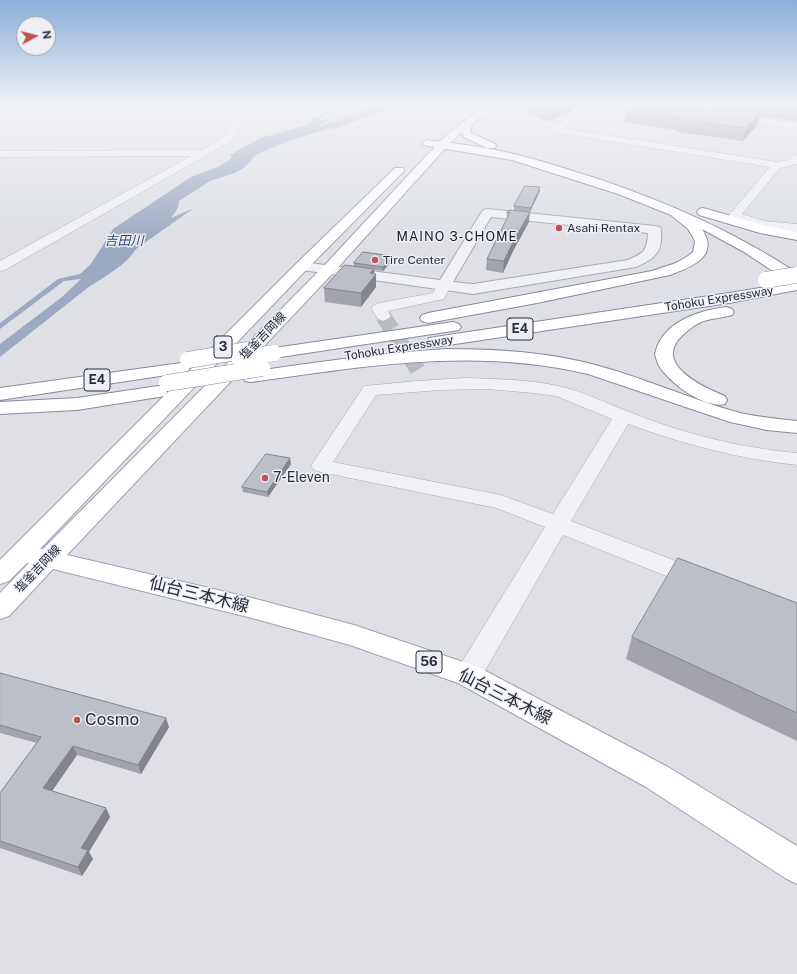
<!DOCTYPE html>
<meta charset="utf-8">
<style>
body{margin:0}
#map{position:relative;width:797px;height:974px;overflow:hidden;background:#dee0e6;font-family:"Public Sans",sans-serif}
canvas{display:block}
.north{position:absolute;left:16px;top:16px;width:40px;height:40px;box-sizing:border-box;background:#edeff4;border:1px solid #9fa1aa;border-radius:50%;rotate:83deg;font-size:11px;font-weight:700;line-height:16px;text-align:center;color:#292c3b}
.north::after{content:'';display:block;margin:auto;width:14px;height:18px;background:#bd5350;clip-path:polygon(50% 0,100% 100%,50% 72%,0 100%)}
</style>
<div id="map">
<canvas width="797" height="974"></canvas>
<div class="north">N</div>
</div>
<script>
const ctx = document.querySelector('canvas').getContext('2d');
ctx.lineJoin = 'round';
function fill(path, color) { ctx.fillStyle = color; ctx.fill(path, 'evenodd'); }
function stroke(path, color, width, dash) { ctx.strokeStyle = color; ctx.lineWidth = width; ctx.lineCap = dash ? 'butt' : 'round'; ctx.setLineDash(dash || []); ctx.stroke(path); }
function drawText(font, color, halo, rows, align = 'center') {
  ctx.font = font + ' "Public Sans","Noto Sans JP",sans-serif'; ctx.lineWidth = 3; ctx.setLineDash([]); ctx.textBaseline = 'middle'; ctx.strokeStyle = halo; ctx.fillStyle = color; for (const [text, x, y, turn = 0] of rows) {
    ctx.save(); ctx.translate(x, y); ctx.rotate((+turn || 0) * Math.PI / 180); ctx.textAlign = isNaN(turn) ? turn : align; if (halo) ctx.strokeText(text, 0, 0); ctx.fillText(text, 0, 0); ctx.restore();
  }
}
fill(new Path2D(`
 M374,105H393L377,113L337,128L328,129L288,141L257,154L245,167L235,173L210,181L179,201L178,208L171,218L194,208L136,249C126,265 106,276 90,286L0,357V344L62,297L81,279L64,281L0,329V323L58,279L80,274L91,264L113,229L191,177L218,167L232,158L230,155L261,138L306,125L311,121L312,119L337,108L319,118L322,121L339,114L316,127L356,114Z`), '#9da8c2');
stroke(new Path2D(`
 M383,316L418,370`), '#babcc4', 16, [16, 8]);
const minor = new Path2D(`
 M9,105H19L0,118V111Z
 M243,105H251L236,136L228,143L5,270L0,271V261L191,156L0,157V151L202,150L227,134Z
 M589,105H599L562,128L777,162L789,160L793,156L797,155V164L780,168L742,214L765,221L797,224V232C781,231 739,229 729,215L770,167L553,132L548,129Z
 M730,115L797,123V129L727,120L726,118Z
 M444,281L449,282L451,285L444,299L388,311L391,316L388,319L383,321L378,319L371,308L374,305L379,303L433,293L439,282Z
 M464,378C495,379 527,379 558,386C583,391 608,404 632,413C684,434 741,448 797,453V465C739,459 683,444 628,424L571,521L707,573L710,579L707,585L698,588L689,585L563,535L478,683L468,686L458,683L454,675L545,527L496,508L321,472L314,470L311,466L364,386L417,381ZM487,389L533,393L556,396L612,419L553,514L501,495L333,462L376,395L440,390Z`);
const tertiary = new Path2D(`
 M487,209L655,226L660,227C662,231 661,235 661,240C660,256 649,261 636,267L473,294L302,270L297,269L295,266L297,263L302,262L440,280L481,213L483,210ZM491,217L648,233C647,251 644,253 628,260L473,284L453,282Z`);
const primary = new Path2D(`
 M491,105H502L471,124L449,144L333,273L67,555L252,598L354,625L478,667L668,767L797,846V884L785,878L646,787L458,683L350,645L252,618L53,569L9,616L0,619V593L29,563H27L9,581L0,584V560L297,263L395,168H403L404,170L403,172L307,269L40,549H43L323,267L441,140L465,120Z`);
const motorway = new Path2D(`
 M468,119L473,122L470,131L471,133L495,144L496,146L495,148H487L464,137L460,131L463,122Z
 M427,140C453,143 479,146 505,152C534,158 563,168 592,177C665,201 733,231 797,273V290L729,303L435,347L429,346L427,342L429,338L435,337L729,293L791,283L744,252L702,229C720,257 691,267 670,275L537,303L428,323L422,321L420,318L422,315L428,313L652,271L676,263L688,256L693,252L695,242L693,237L688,229L671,215L618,194L512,160L423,145L422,143Z
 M703,208L767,226L797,232V240L760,233L699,215L697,212L699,209Z
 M726,307L732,309L734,312L732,315C722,318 711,318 701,322C693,326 685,332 679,339C656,366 705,388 725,396L727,400L725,404C704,409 670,383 659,366C657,362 656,358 655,354C662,322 697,311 726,307Z
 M453,322L459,324L461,327L459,330L274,358L268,357L265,353L268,349L274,348Z
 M446,349C498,349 549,352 599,366C647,379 692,400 740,413C759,417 778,419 797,421V433L767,430L730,422L588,374C474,347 365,366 251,382L245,381L242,377L245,373L251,372C316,362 381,353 446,349Z
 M181,363L187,364L190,368L187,372L0,400V388Z
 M158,386L165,388L167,392L165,396L77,410L0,414V402L77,398Z`);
stroke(minor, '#a8aab3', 1);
stroke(tertiary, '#a8aab3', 2);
stroke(primary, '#9fa3b0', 2);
stroke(motorway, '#878b9a', 2);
fill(minor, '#f0f1f5');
fill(tertiary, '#f0f1f5');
fill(primary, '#fff');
fill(motorway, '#fff');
const motorwayBridge = new Path2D(`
 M766,280L797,275
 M240,359L274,353
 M188,360L254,349
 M167,383L262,368`);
stroke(motorwayBridge, '#878b9a', 17, []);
stroke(motorwayBridge, '#fff', 16);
fill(new Path2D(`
 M527,105H580L568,113L565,112L551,121L543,120L526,112Z
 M714,105H797V121L759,117L757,125L743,141L677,132V130L624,122L626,110L713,107Z
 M540,191L530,212L514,210V206Z
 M507,213L529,222L513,251L503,273L486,270L487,259L507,219Z
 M393,256V260L383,271L374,270L376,287L361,307L325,302L324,288L354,266V263Z
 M291,464L268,497L243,492L242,487Z
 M797,603V741L626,659L632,637Z
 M0,673L169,727L141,774L77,755L52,791L106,808L110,817L89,852L93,859L82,876L0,848V793L37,743L0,733Z`), '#a2a3ac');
fill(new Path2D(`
 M564,105H566L565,112L551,121L552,112Z
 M569,105H580L568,113Z
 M760,113L757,125L743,141L746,128Z
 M540,187V191L530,212L531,208Z
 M530,212L529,222L513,251L503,273L504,261L514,240Z
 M393,256V260L383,271V267Z
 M374,269V276L376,274V287L361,307V293L370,273Z
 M290,458L291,464L268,497L267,492Z
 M166,718L169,727L141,774L138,765Z
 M73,746L77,755L48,797L43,788Z
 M106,808L110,817L89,852L93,859L82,876L78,867L81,848Z`), '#84858c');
const building = new Path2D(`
 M531,105H564L552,112L544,111Z
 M632,105H700L760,113L746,128L679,119L681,118L626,110Z
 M764,105H797V109Z
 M525,186L540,187L531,208L514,206Z
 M509,210L530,212L514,240L504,261L487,259L510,212L507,213Z
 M363,252L393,256L383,267L354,263Z
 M345,265L374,269L370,273L376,274L361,293L324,288Z
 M266,454L290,458L267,492L242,487Z
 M678,558L797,603V713L632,637Z
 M0,673L166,718L138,765L73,746L43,788L106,808L81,848L88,850L78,867L0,841V793L41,737L0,725Z`);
fill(building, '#bcbec8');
stroke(building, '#84858c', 1);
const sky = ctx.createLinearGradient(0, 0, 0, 242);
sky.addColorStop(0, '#8aafd9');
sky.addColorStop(0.43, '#f0f1f4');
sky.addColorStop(1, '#f0f1f400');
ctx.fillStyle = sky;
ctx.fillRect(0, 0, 797, 242);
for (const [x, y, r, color] of [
 [559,228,4,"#bd5350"],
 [375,260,4,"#bd5350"],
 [265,478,4,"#bd5350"],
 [77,720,4,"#bd5350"]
]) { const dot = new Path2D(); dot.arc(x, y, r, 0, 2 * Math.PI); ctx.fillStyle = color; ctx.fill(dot); stroke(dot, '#edeff4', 1.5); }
drawText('12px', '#292c3b', '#edeff4', [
 ["Asahi Rentax",567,228],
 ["Tire Center",383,260]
], 'left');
drawText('12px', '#292c3b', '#edeff4', [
 ["Tohoku Expressway",719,299,-9],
 ["塩釜吉岡線",263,336,-46],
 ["Tohoku Expressway",399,348,-9],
 ["塩釜吉岡線",38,569,-46]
]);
ctx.letterSpacing = '1px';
drawText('13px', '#1b1e2b', '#edeff4', [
 ["MAINO 3-CHOME",457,237]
]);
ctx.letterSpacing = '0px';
drawText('italic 13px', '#38466a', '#edeff4', [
 ["吉田川",124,241]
]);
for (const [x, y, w] of [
 [520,329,26],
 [223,347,18],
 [97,380,26],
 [429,662,26]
]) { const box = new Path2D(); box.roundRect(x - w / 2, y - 11, w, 22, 3); ctx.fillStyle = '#edeff4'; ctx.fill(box); stroke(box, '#292c3b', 1); }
drawText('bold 13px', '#292c3b', null, [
 ["E4",520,329],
 ["3",223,347],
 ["E4",97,380],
 ["56",429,662]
]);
drawText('14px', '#292c3b', '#edeff4', [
 ["7-Eleven",273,478]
], 'left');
drawText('17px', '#292c3b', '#edeff4', [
 ["仙台三本木線",199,595,14],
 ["仙台三本木線",505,697,27]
]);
drawText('17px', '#292c3b', '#edeff4', [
 ["Cosmo",85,720]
], 'left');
</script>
